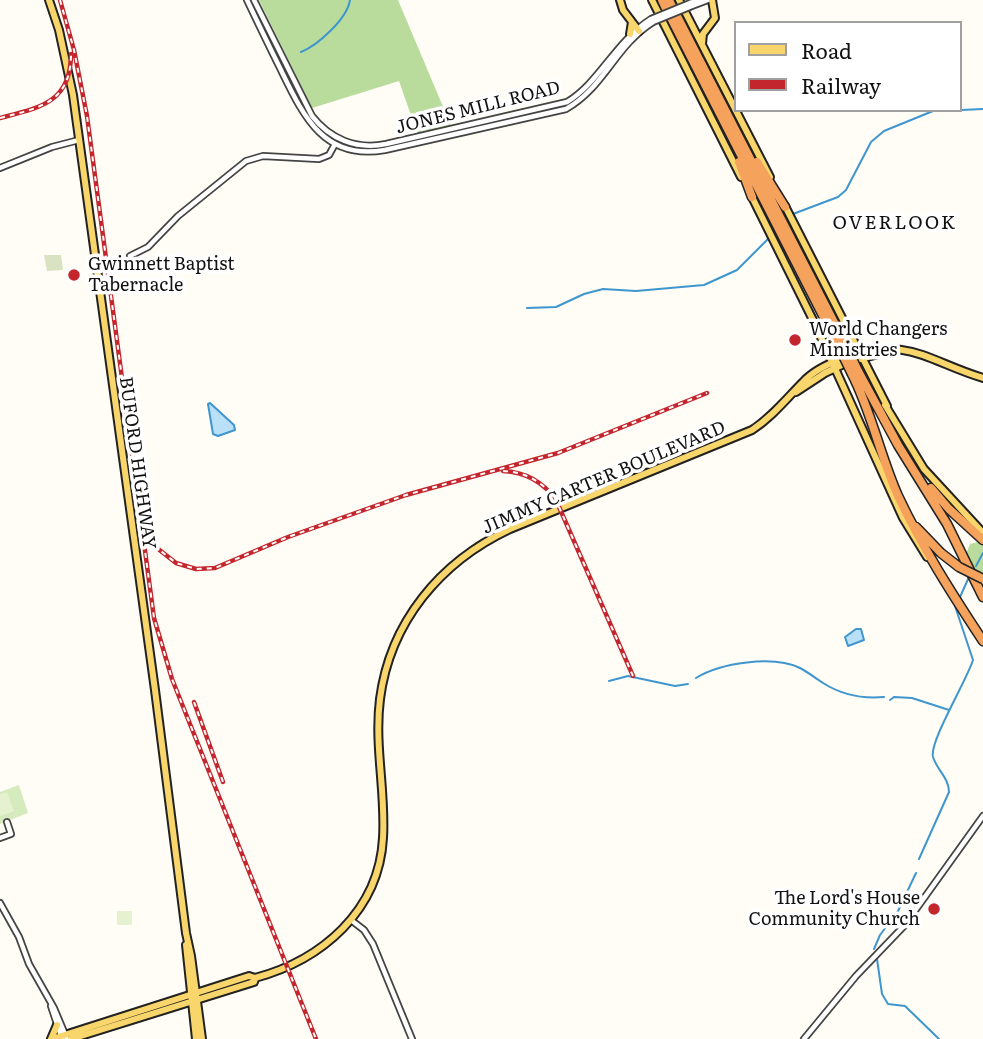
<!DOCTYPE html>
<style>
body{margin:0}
#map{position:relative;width:983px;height:1039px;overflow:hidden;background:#fffdf5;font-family:Literata,serif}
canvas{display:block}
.legend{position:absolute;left:734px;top:21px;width:228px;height:91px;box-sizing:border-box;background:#fff;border:2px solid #a0a0a0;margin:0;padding:9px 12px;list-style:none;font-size:21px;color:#111}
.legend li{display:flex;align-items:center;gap:14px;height:35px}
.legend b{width:35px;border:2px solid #a0a0a0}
</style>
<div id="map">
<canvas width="983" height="1039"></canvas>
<ul class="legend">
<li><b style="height:9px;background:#f9d66b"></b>Road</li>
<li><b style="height:9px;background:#c4262e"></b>Railway</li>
</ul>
</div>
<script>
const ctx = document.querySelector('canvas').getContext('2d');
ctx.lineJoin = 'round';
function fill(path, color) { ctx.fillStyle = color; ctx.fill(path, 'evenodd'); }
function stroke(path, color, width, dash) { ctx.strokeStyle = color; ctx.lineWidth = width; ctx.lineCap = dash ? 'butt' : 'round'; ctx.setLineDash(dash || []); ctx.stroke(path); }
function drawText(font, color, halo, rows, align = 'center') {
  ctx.font = font + ' Literata,serif'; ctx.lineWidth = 7; ctx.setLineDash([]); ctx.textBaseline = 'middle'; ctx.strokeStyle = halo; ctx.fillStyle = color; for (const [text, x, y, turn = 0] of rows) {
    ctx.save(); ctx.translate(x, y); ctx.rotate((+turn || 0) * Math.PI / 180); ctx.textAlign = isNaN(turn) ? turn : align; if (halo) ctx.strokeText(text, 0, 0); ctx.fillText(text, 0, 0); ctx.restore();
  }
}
fill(new Path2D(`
 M19,785L28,813L0,824V792Z`), '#d5ebbd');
fill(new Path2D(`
 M259,0H398L455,135L421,144L399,81L312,108Z
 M978,542L983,545V576L975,573L966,554L970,544Z`), '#b9dc9c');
fill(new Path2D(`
 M44,255H61L63,270L47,271Z`), '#d9e3c4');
fill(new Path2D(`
 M7,792L14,811L0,816V794Z
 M117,911H132V925H117Z`), '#e6f2cf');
const water = new Path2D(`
 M210,403L234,425L235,430L218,436L213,434L208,404Z
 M856,629H861L864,640L848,646L845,637Z`);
fill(water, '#b9e0f7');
stroke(water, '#3f96cf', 2);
stroke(new Path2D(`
 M301,52C318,45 347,19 350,0
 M961,110L983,109
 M793,214L838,197L846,190L871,142L884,131L933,111L960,110
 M527,308L556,307L584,294L603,289L636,291L704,285L737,270L769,238
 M976,566L983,553
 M960,597L969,577
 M696,678C720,663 773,655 800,668C808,672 815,678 823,683C842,695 862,699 884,697
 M609,681L628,676L675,686L688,684
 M890,700L894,697L912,698L949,710
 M919,859L949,792C949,778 937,770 933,757C929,742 967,680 973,660L955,606
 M874,949L880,935L898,911L916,873
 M877,959L882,994L888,1004L905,1006L939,1039`), '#3f96cf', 2);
const minor = new Path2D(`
 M247,0C258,23 269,46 280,68C303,115 323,161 385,150L566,109C604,88 615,46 653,22
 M254,0L312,116C330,139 356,150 386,144L567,102C599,83 615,42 651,19
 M690,3L700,0
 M692,6L708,0
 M0,168L52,147L79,140
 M130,256L148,247L178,216L246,161L263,156L319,159L329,155L335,144
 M0,838L11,834L7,822
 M0,903L19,937L29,964L54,1008L67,1039
 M351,920L364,930L373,944L412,1039
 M51,1006L62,1039
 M804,1039L856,976L904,926L983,816`);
const major = new Path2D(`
 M49,0L59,30L73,95L155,690L186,933L191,956L202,1039
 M620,0L623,10L639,31
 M652,0L741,177
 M679,0L770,177
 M630,34L632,22
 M702,44L703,34L715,18L712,0
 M751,195L813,320L903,518L927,557
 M785,206L887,406
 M829,344L834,351L848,347L851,335
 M796,392L825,373L848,362L894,350
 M885,405L924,469L983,533
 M186,945L196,1039
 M51,1039L57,1025
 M52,1039L249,976L255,978
 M71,1039L254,982L255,978C322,960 379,911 383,838C386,792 374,746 380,699C390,622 440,562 510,529L752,430C772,417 786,399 803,382C813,371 830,363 844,358C907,335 927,361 983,378`);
const highway = new Path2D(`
 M662,0L669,15
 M669,0L675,13
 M677,16L842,338
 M671,18L836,341
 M739,162L752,197
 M757,162L785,207
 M858,371L898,445L947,524L983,597
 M852,374C872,413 880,456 898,496C922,547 952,594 983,641
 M931,488L949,509L983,540
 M916,527L941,553L959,567`);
stroke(minor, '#444', 8);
stroke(major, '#222', 10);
stroke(highway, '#222', 11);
stroke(minor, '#fff', 4.5);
stroke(major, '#f9d66b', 6);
stroke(highway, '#f5a25d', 8);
const rail = new Path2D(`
 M60,0L74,50L87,116L154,618L172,679L316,1039
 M0,118C39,108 71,103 71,54
 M503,471C526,472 543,482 556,500L633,676
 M145,527L157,548L176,563L196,569L215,568L288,537L406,495L558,453L707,393
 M194,702L223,782`);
stroke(rail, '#c4262e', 4.5);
stroke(rail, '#fff', 2, [5]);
const minorBridge = new Path2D(`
 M651,19L690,3
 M653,22L692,6`);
const highwayBridge = new Path2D(`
 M842,338L858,371
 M836,341L852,374
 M959,567L983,579`);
stroke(minorBridge, '#444', 8, []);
stroke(highwayBridge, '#222', 11, []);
stroke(minorBridge, '#fff', 4.5);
stroke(highwayBridge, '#f5a25d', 8);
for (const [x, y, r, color] of [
 [74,275,7,"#c4262e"],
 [795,340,7,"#c4262e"],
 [934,909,7,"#c4262e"]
]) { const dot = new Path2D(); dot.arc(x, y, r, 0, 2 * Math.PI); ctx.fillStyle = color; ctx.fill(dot); stroke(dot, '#fff', 2.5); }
drawText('18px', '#111', '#fff', [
 ["JONES MILL ROAD",478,108,-14],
 ["BUFORD HIGHWAY",137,463,82],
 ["JIMMY CARTER BOULEVARD",604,478,-23]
]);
drawText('18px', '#111', '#fff', [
 ["Gwinnett Baptist",88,265],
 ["Tabernacle",88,286],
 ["World Changers",809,330],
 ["Ministries",809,351],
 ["The Lord's House",920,899,"right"],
 ["Community Church",920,920,"right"]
], 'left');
ctx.letterSpacing = '2px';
drawText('19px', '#111', '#fff', [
 ["OVERLOOK",895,223]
]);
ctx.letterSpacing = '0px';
</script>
